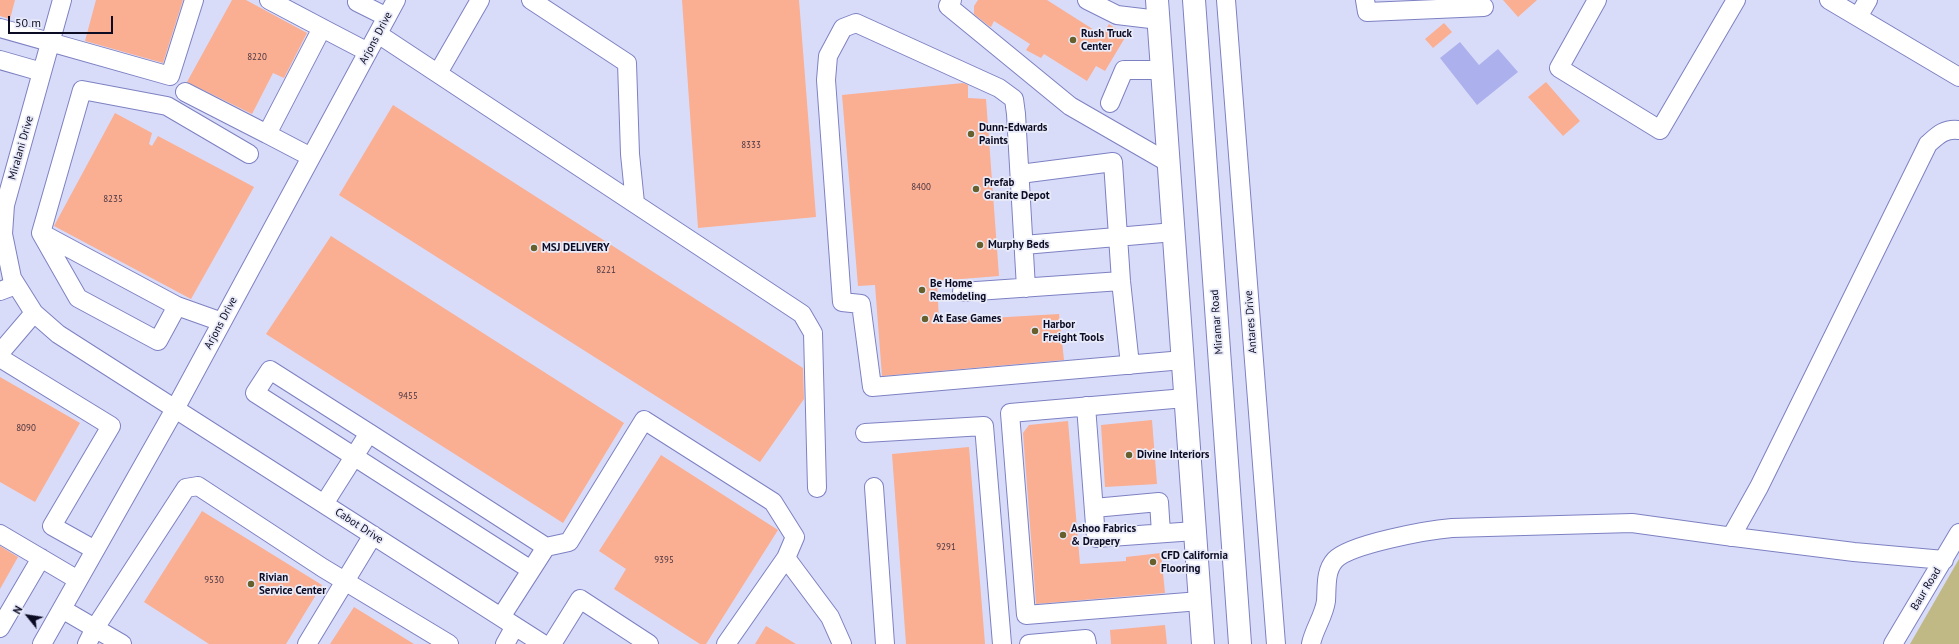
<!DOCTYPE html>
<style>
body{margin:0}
#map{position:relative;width:1959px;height:644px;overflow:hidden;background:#d9dcf9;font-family:"PT Sans",sans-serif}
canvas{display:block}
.north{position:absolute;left:8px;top:596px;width:40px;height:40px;-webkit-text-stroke:3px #e9ebf9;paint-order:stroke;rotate:300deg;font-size:11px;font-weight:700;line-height:16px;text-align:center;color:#0c0b24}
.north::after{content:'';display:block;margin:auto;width:14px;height:18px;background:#0c0b24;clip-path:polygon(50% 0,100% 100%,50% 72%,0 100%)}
.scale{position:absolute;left:8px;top:16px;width:105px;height:18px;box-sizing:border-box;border:2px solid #0c0b24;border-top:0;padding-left:5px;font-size:12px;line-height:14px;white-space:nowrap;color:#0c0b24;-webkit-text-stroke:3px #e9ebf9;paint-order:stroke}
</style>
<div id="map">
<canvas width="1959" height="644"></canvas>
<div class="north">N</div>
<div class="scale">50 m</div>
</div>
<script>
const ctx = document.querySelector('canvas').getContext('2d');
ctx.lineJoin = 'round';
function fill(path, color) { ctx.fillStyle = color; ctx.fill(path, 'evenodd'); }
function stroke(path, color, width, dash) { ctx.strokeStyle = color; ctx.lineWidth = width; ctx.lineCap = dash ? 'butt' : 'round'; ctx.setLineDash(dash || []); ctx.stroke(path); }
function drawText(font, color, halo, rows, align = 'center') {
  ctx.font = font + ' "PT Sans",sans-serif'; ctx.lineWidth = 3.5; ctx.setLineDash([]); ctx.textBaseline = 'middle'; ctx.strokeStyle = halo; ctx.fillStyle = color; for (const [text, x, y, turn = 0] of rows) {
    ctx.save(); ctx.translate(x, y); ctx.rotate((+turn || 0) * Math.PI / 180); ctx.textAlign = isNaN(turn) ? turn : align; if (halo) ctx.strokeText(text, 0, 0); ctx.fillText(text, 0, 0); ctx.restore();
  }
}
fill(new Path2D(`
 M1959,559V644H1910Z`), '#c0b986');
fill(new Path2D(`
 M1460,42L1479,65L1498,49L1518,72L1477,105L1440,58Z`), '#acb0ed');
fill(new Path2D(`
 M0,0H15L10,19L0,16Z
 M96,0H183L163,63L85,41Z
 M232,0H246L307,33L284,78L273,73L252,114L187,82Z
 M682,0H799L816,217L698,228Z
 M978,0H1047L1102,35L1109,24L1126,36L1105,71L1096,66L1087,81L1044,54L1041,58L1026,50L1030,44L994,21L991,27L989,26L974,14V6Z
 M1503,0H1537L1518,17Z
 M1444,23L1452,32L1433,48L1425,39Z
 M1546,82L1580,121L1563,136L1528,97Z
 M963,83L968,85V98L986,99L999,276L937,281L939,321L1059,314L1064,360L882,376L875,285L858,286L842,95Z
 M393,105L803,368L804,399L760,462L339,195Z
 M115,113L152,133L149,144L152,146L158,136L254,187L191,299L54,226Z
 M331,236L624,423L563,523L266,334Z
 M0,377L80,423L35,502L0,482Z
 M1152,420L1157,484L1105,487L1101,425Z
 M1068,421L1080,564L1126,561V557L1161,553L1165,593L1036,604L1023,433L1029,425Z
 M969,447L985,644H906L892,454Z
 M661,455L778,530L706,644H700L614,589L626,569L599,551Z
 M202,511L322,585L286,644H209L144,602Z
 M0,546L18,557L0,589Z
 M354,607L414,644H330Z
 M1165,625L1167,644H1111L1110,630Z
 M766,626L796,644H755Z`), '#faae92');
const minor = new Path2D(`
 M62,0L5,205L3,234L12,278L34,313L58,334L543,644
 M269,0L322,28
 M531,0L627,63L630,154L635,203
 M952,0L948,6L1070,106L1169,163
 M1087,0L1117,15L1159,20
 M1226,0L1276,644
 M1365,0L1367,12L1484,7
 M1597,0L1559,68L1660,130L1736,0
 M1829,0L1959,77
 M357,2L387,17
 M1858,17L1868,0
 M0,28L170,76L194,0
 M378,34L802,314L813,333L817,488
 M0,60L42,72
 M438,73L480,0
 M185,92L267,134
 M1110,103L1124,70H1162
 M311,157L267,134L322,28L368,52
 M1020,174L1113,162L1121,281L1130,365
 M41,233L78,298L158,341L177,306
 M1024,245L1174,232
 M1026,288L1016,114L1014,99L999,88L856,23L843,28L828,56L826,80L842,302L861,304L872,387L1183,360
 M0,291L16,285
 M962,292L1121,281
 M222,322L177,306L41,233L82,90L167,106L249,154
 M0,353L34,313
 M0,358L111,426L52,526L95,550
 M1185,398L1010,413L1026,615L1200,601
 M1086,406L1096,538L1195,531
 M369,433L270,370L255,393L531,570
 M865,433L984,426L1002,644
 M874,487L885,644
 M324,504L369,433L546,547L501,617
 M1094,508L1159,502L1161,533
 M0,534L78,580
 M1731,537L1759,487L1928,144C1938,135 1945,128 1959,130
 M546,547L569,542L644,420L773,502L795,537L786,558L726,644
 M786,558L830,617L842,644
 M62,609L122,644
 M0,628L41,558
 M42,644L175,409L396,0
 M87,644L95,628L186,488L198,486L323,568L449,644
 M307,644L373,535
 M505,644L515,626
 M552,644L580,599L649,644
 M1029,644L1086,639L1087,644
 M1311,644C1314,629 1324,616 1326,601C1327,587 1325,571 1335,560C1350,544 1428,530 1452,528L1632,523L1726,536L1854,552L1944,560
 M1893,644L1959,533`);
const major = new Path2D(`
 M1157,0L1203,644
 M1194,0L1240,644`);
stroke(minor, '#7d81c2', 20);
stroke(major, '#7d81c2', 24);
stroke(minor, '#fff', 18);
stroke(major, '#fff', 22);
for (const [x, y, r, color] of [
 [1073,40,4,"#68602c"],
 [971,134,4,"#68602c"],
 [976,189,4,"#68602c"],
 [980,245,4,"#68602c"],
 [534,248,4,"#68602c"],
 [922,290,4,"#68602c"],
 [925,319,4,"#68602c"],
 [1035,331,4,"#68602c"],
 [1129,455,4,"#68602c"],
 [1063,535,4,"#68602c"],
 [1153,562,4,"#68602c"],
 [251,584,4,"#68602c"]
]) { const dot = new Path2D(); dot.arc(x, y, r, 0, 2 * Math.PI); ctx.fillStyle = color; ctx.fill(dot); stroke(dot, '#e9ebf9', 1.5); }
drawText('9px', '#483440', null, [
 ["8220",257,57],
 ["8333",751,145],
 ["8400",921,187],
 ["8235",113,199],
 ["8221",606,270],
 ["9455",408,396],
 ["8090",26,428],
 ["9291",946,547],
 ["9395",664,560],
 ["9530",214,580]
]);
drawText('bold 11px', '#0c0b24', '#e9ebf9', [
 ["Rush Truck",1081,34],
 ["Center",1081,47],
 ["Dunn-Edwards",979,128],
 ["Paints",979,141],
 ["Prefab",984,183],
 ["Granite Depot",984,196],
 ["Murphy Beds",988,245],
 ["MSJ DELIVERY",542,248],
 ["Be Home",930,284],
 ["Remodeling",930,297],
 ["At Ease Games",933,319],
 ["Harbor",1043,325],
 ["Freight Tools",1043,338],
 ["Divine Interiors",1137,455],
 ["Ashoo Fabrics",1071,529],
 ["& Drapery",1071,542],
 ["CFD California",1161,556],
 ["Flooring",1161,569],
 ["Rivian",259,578],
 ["Service Center",259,591]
], 'left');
drawText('11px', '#0c0b24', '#e9ebf9', [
 ["Arjons Drive",376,38,-62],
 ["Miralani Drive",21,148,-74],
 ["Miramar Road",1217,322,-94],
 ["Antares Drive",1251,322,-94],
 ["Arjons Drive",221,323,-62],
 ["Cabot Drive",359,526,33],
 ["Baur Road",1926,589,-59]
]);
</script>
